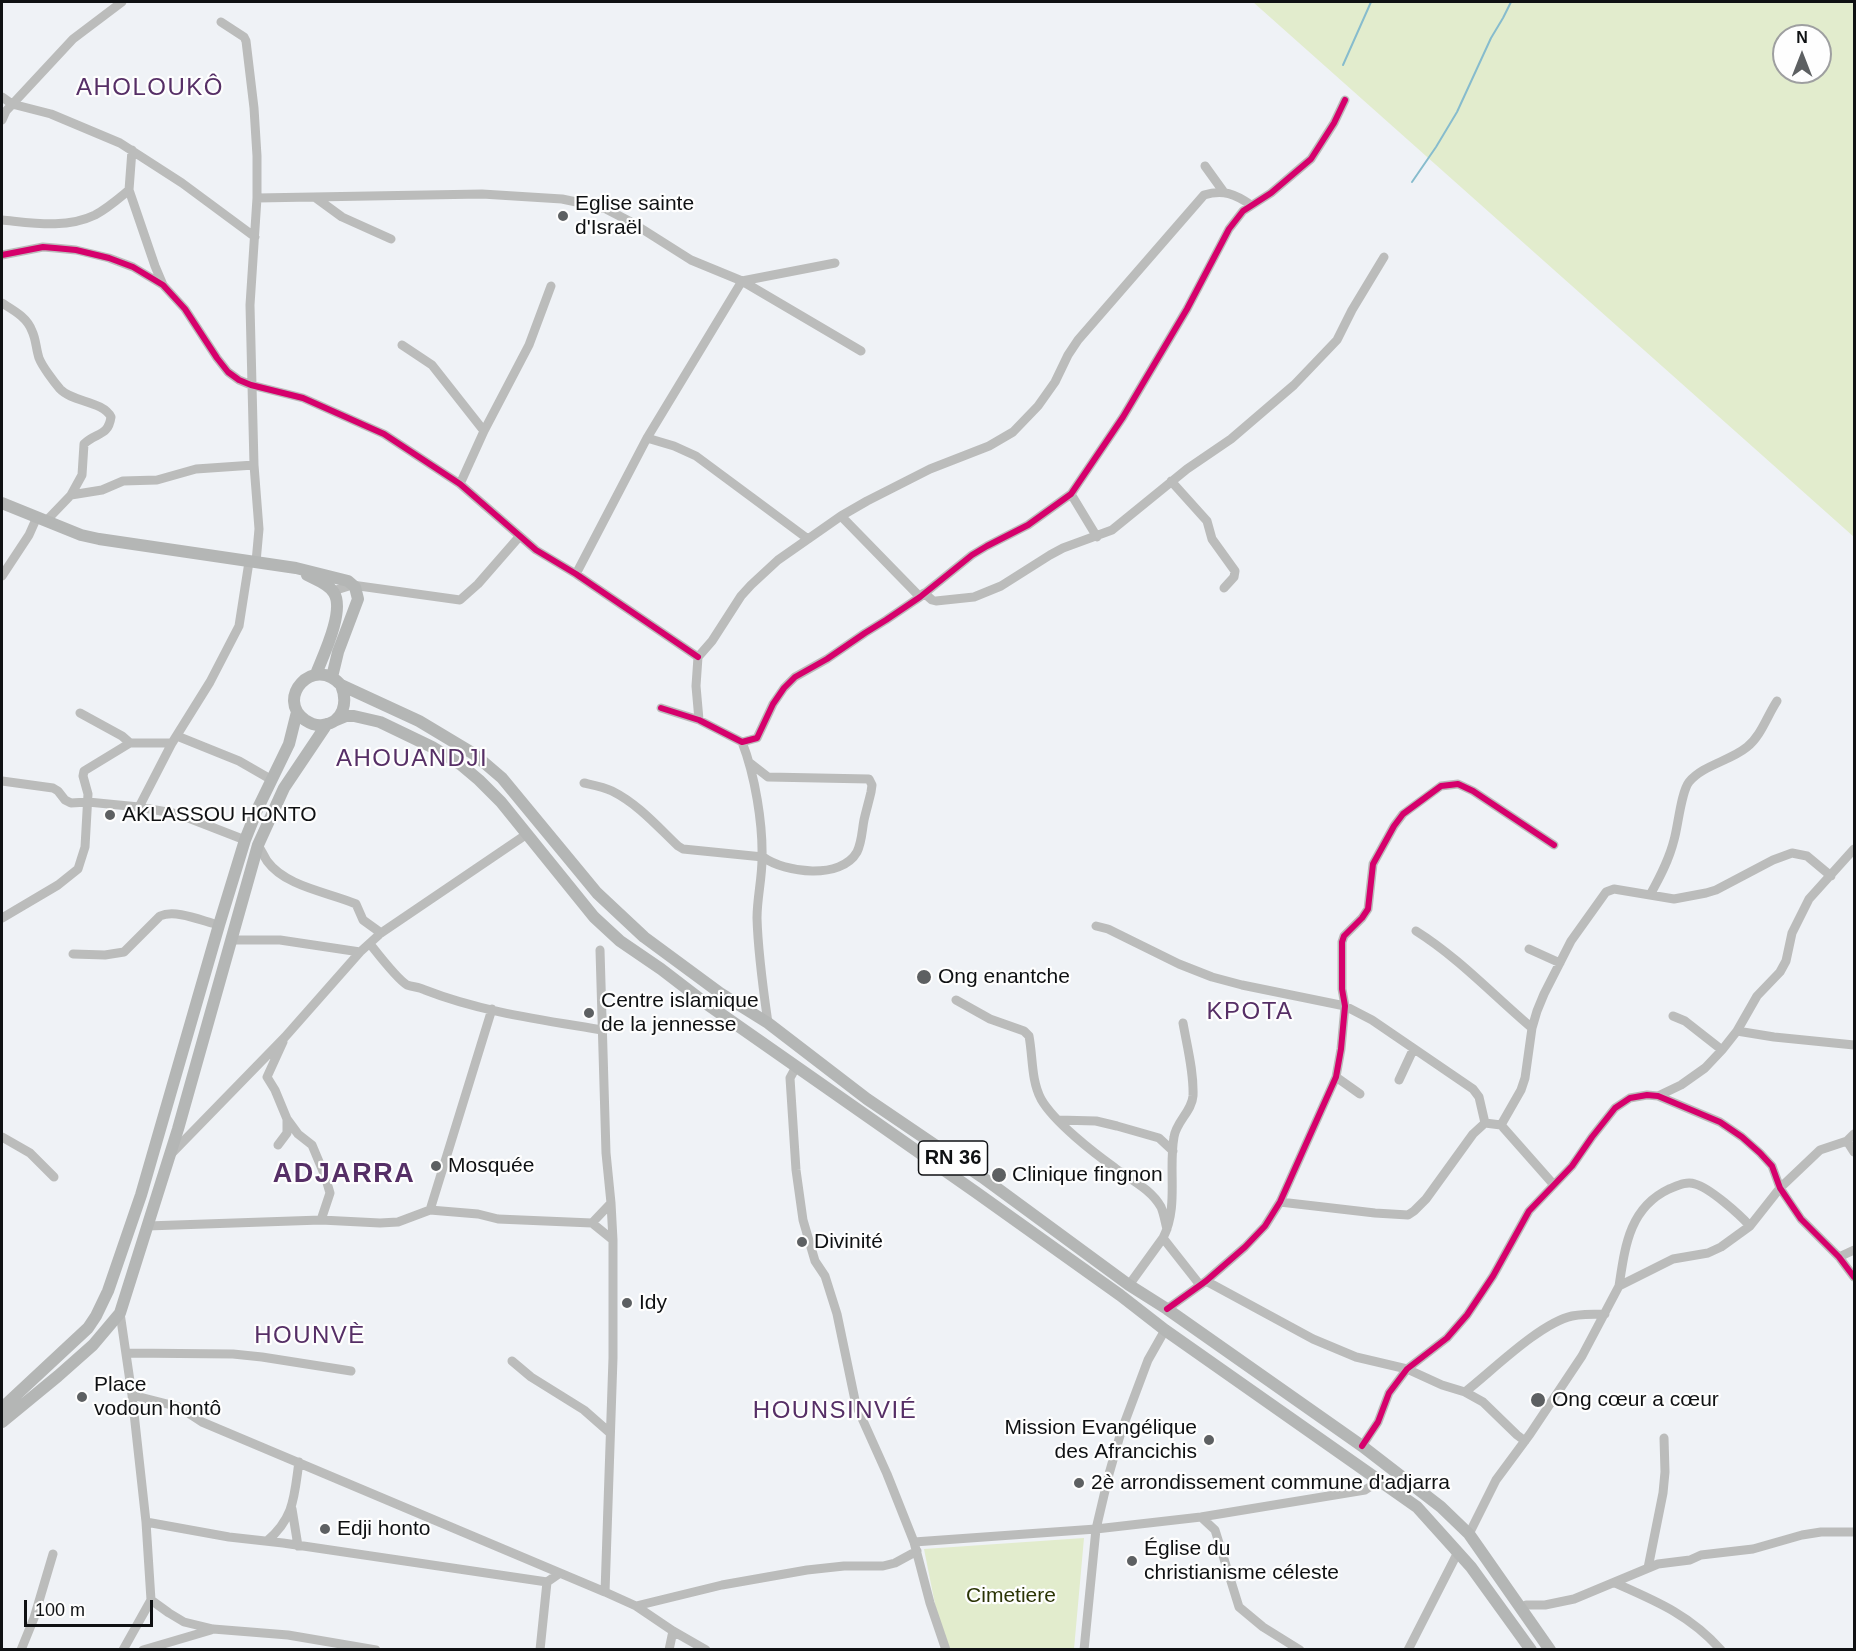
<!DOCTYPE html>
<meta charset="utf-8">
<style>
body{margin:0}
#map{position:relative;width:1856px;height:1651px;overflow:hidden;background:#eff2f6;font-family:Helvetica,sans-serif}
canvas{display:block}
.frame{position:absolute;inset:0;border:3px solid #0f1113;pointer-events:none}
.north{position:absolute;left:1772px;top:24px;width:60px;height:60px;box-sizing:border-box;background:#fefefe;border:2px solid #9e9fa0;border-radius:50%;rotate:0deg;font-size:16px;font-weight:700;line-height:24px;text-align:center;color:#0f1113}
.north::after{content:'';display:block;margin:auto;width:21px;height:27px;background:#5d6062;clip-path:polygon(50% 0,100% 100%,50% 72%,0 100%)}
.scale{position:absolute;left:24px;top:1600px;width:129px;height:27px;box-sizing:border-box;border:3px solid #0f1113;border-top:0;padding-left:8px;font-size:18px;line-height:21px;white-space:nowrap;color:#0f1113;-webkit-text-stroke:4px #fefefe;paint-order:stroke}
</style>
<div id="map">
<canvas width="1856" height="1651"></canvas>
<div class="frame"></div>
<div class="north">N</div>
<div class="scale">100 m</div>
</div>
<script>
const ctx = document.querySelector('canvas').getContext('2d');
ctx.lineJoin = 'round';
function fill(path, color) { ctx.fillStyle = color; ctx.fill(path, 'evenodd'); }
function stroke(path, color, width, dash) { ctx.strokeStyle = color; ctx.lineWidth = width; ctx.lineCap = dash ? 'butt' : 'round'; ctx.setLineDash(dash || []); ctx.stroke(path); }
function drawText(font, color, halo, rows, align = 'center') {
  ctx.font = font + ' Helvetica,sans-serif'; ctx.lineWidth = 4.5; ctx.setLineDash([]); ctx.textBaseline = 'middle'; ctx.strokeStyle = halo; ctx.fillStyle = color; for (const [text, x, y, turn = 0] of rows) {
    ctx.save(); ctx.translate(x, y); ctx.rotate((+turn || 0) * Math.PI / 180); ctx.textAlign = isNaN(turn) ? turn : align; if (halo) ctx.strokeText(text, 0, 0); ctx.fillText(text, 0, 0); ctx.restore();
  }
}
fill(new Path2D(`
 M1253,2H1854V537ZM1784,36H1820V72H1784Z
 M1084,1538L1074,1649H950L937,1614L924,1549Z`), '#e2eccd');
stroke(new Path2D(`
 M1343,65L1371,2
 M1412,182L1436,147L1457,112L1491,38L1503,18L1511,2`), '#87bccd', 2);
stroke(new Path2D(`
 M221,22L244,37L246,41L254,108L257,156V198L250,305L254,465L259,529L256,562
 M2,97L12,104L51,114L120,143L182,183L255,237
 M2,120L6,111L73,39L122,2
 M132,150L129,190L155,266L163,285
 M1205,166L1223,191
 M257,198L482,194L562,199L586,204L606,209L631,222L691,260L742,281L861,351
 M316,198L342,217L391,239
 M2,220C33,223 66,229 95,215C108,208 118,199 129,190
 M2,255L43,247L55,248L76,250L109,258L133,267L163,285L185,309L217,358L228,372L239,380L251,385L303,398L384,434L460,484L536,550L576,574L698,657
 M2,303C13,310 27,317 32,331C36,339 36,349 39,358C42,366 54,382 60,389C72,402 103,401 111,417C108,437 96,432 84,444L82,475L71,495L47,520
 M402,345L432,365L484,431
 M647,438L674,446L696,456L808,539
 M1171,481L1207,521L1212,539L1235,571L1234,577L1224,588
 M460,484L484,431L529,345L551,286
 M1071,494L1097,537
 M71,495L102,490L123,481L157,480L196,469L254,465
 M841,516L920,597
 M576,574L647,438L742,281L835,263
 M2,576L29,535L37,517
 M333,591L352,585L460,600L478,584L519,537
 M924,593L932,600L936,601L974,597L1001,586L1050,555L1063,548L1112,530L1187,469L1231,439L1294,385L1337,340L1352,310L1384,257
 M661,708L699,720L742,742L757,738L773,704L784,688L795,677L827,659L865,633L886,620L920,597L972,555L987,546L1028,525L1071,494L1123,417L1187,309L1229,229L1243,211L1271,193L1311,159L1334,123L1345,100
 M80,713L122,736L130,743H172
 M699,720L696,686L698,657L712,641L741,596L751,585L778,560L841,516L867,501L930,469L989,446L1013,432L1038,406L1055,382L1068,355L1078,340L1204,195C1223,189 1235,194 1251,205
 M177,736L239,761L272,780
 M742,742C755,775 763,824 762,859C762,879 757,898 757,918C758,954 763,988 768,1023
 M2,781L53,788L58,791L65,800L71,803L88,802L139,807L178,814L245,840
 M584,783C593,785 604,787 612,791C638,804 657,826 678,846L683,849L763,857C785,873 841,880 857,852C862,842 862,830 864,820C866,811 869,801 871,792L872,785L869,779L768,777L750,763
 M139,807L172,743L210,682L239,626L249,562
 M258,845C261,850 264,856 267,861C286,887 328,892 356,904L363,920L381,933
 M1650,895C1660,877 1669,860 1674,840C1678,827 1681,792 1689,782C1703,765 1730,761 1747,747C1761,736 1767,716 1777,701
 M2,918L58,885L78,869L85,847L88,794L83,776L84,771L130,743
 M1096,926L1108,929L1179,964L1212,977L1242,985L1345,1006L1372,1020L1473,1089L1479,1097L1485,1123
 M1416,931C1459,958 1494,996 1532,1028
 M231,940H280L360,952
 M370,944C378,954 397,979 407,985C413,987 419,987 425,990C481,1012 543,1020 602,1030
 M1529,949L1560,963
 M600,950L606,1153L611,1203L613,1240V1358L605,1592
 M73,954L105,955L124,952L160,916C176,909 202,921 219,925
 M956,1000L990,1019L1024,1031L1029,1036C1033,1057 1031,1080 1041,1099C1054,1122 1094,1153 1115,1168C1131,1180 1151,1189 1161,1207C1164,1214 1165,1222 1167,1229
 M1673,1016L1685,1021L1722,1050
 M1737,1031L1774,1037L1854,1045
 M283,1042L267,1077L275,1090L287,1119L298,1134L312,1145L325,1176L330,1193L321,1220
 M796,1067L790,1078L796,1170L803,1220L815,1261L825,1276L837,1314L856,1405L887,1474L914,1542L930,1603L946,1650
 M1336,1077L1360,1094
 M1399,1080L1413,1050
 M1658,1096L1681,1085L1705,1068L1722,1050L1737,1031L1757,996L1780,972L1786,961L1792,933L1809,899L1854,849
 M1058,1120L1096,1121L1117,1126L1159,1138L1173,1151
 M1485,1123L1501,1125L1554,1185
 M1501,1125L1521,1090L1525,1078L1532,1028L1537,1011L1544,994L1571,941L1606,892L1614,889L1674,899L1706,893L1716,890L1773,860L1792,853L1807,856L1831,876
 M2,1137L30,1153L54,1177
 M1847,1141L1854,1152
 M278,1145L287,1133V1119
 M172,1153L285,1037L360,952L381,933L527,834
 M1280,1202L1375,1213L1408,1215L1414,1211L1426,1199L1473,1134L1485,1123
 M430,1210L492,1009
 M592,1223L611,1203
 M147,1226L321,1220L380,1223L398,1222L430,1210L478,1214L498,1219L592,1223L613,1240
 M1163,1238L1200,1285
 M1839,1257L1854,1250
 M1206,1281L1313,1339L1356,1357L1407,1369L1442,1385L1465,1392L1483,1402L1517,1435L1525,1441
 M1129,1285L1163,1238C1179,1207 1168,1170 1174,1137C1176,1122 1192,1111 1193,1096C1194,1072 1187,1046 1183,1023
 M1619,1286C1625,1247 1629,1208 1669,1189C1677,1186 1686,1181 1695,1184C1710,1188 1739,1214 1750,1226
 M1167,1309L1206,1281L1245,1247L1265,1226L1280,1202L1336,1077L1341,1049L1345,1006L1342,989V942L1344,936L1362,918L1368,909L1373,864L1394,826L1403,814L1441,786L1458,784L1473,791L1554,845
 M120,1313L132,1395L146,1522L151,1600L123,1650
 M126,1353L233,1354L262,1357L351,1371
 M512,1361L531,1377L584,1410L609,1432
 M1465,1392C1492,1371 1540,1323 1572,1316C1582,1314 1594,1314 1605,1314
 M132,1395L179,1407L202,1422L605,1592L636,1606L673,1631L706,1650
 M1362,1446L1378,1422L1389,1393L1407,1369L1447,1338L1467,1315L1493,1276L1529,1211L1572,1166L1592,1137L1615,1108L1630,1098L1647,1095L1658,1096L1720,1122L1742,1137L1760,1153L1772,1166L1780,1188L1801,1219L1839,1257L1854,1277
 M292,1509L298,1546
 M1201,1517L1215,1530L1239,1607L1263,1627L1300,1650
 M146,1522L229,1537L283,1543L547,1582
 M1469,1534L1496,1480L1530,1434L1582,1356L1619,1286L1673,1259L1708,1253L1721,1247L1750,1226L1780,1188L1820,1150L1847,1141L1854,1134
 M267,1541C295,1517 294,1496 299,1462
 M914,1542L1096,1529L1201,1517L1365,1490L1379,1481
 M1648,1568L1663,1493L1665,1472L1664,1438
 M1615,1583C1656,1601 1690,1615 1721,1650
 M151,1600L169,1613L184,1622L213,1629L288,1635L376,1650
 M636,1606L722,1585L807,1570L844,1566H883L895,1563L917,1551
 M1520,1608L1526,1605H1545L1574,1599L1658,1564L1690,1560L1701,1555L1753,1549L1802,1535L1821,1532H1854
 M21,1650L34,1618L53,1554
 M143,1650L211,1630
 M540,1650L547,1582L560,1573
 M669,1650L673,1631
 M1084,1650L1096,1529L1109,1474L1121,1432L1148,1360L1165,1330
 M1408,1650L1458,1552`), '#bbbcbb', 9);
stroke(new Path2D(`
 M2,503L81,535L99,539L296,568L348,581L355,587L358,599L338,652L332,677
 M307,575C317,580 329,584 334,593C345,611 323,656 316,674
 M341,685C348,702 344,722 323,725C317,726 311,724 305,720C275,699 313,654 341,685L419,721L474,754L502,778L597,893L644,937L720,993L768,1023L867,1099L982,1177L1129,1285L1167,1309L1362,1446L1441,1507L1469,1534L1550,1650
 M334,721L346,716H354L380,722L432,747L460,764L479,780L501,802L594,917L620,941L661,969L704,1002L977,1193L1120,1295L1165,1330L1417,1507L1471,1567L1531,1650
 M2,1408L88,1328L96,1316L108,1291L141,1195L219,925L245,840L257,810L289,744L297,712
 M2,1422L58,1376L93,1345L120,1313L178,1129L258,845L284,788L327,724`), '#b4b6b5', 12);
stroke(new Path2D(`
 M2,255L43,247L55,248L76,250L109,258L133,267L163,285L185,309L217,358L228,372L239,380L251,385L303,398L384,434L460,484L536,550L576,574L698,657
 M661,708L699,720L742,742L757,738L773,704L784,688L795,677L827,659L865,633L886,620L920,597L972,555L987,546L1028,525L1071,494L1123,417L1187,309L1229,229L1243,211L1271,193L1311,159L1334,123L1345,100
 M1167,1309L1206,1281L1245,1247L1265,1226L1280,1202L1336,1077L1341,1049L1345,1006L1342,989V942L1344,936L1362,918L1368,909L1373,864L1394,826L1403,814L1441,786L1458,784L1473,791L1554,845
 M1362,1446L1378,1422L1389,1393L1407,1369L1447,1338L1467,1315L1493,1276L1529,1211L1572,1166L1592,1137L1615,1108L1630,1098L1647,1095L1658,1096L1720,1122L1742,1137L1760,1153L1772,1166L1780,1188L1801,1219L1839,1257L1854,1277`), '#d6006c', 6);
for (const [x, y, r, color] of [
 [563,216,6,"#5d6062"],
 [110,815,6,"#5d6062"],
 [924,977,8,"#5d6062"],
 [589,1013,6,"#5d6062"],
 [436,1166,6,"#5d6062"],
 [999,1175,8,"#5d6062"],
 [802,1242,6,"#5d6062"],
 [627,1303,6,"#5d6062"],
 [82,1397,6,"#5d6062"],
 [1538,1400,8,"#5d6062"],
 [1209,1440,6,"#5d6062"],
 [1079,1483,6,"#5d6062"],
 [325,1529,6,"#5d6062"],
 [1132,1561,6,"#5d6062"]
]) { const dot = new Path2D(); dot.arc(x, y, r, 0, 2 * Math.PI); ctx.fillStyle = color; ctx.fill(dot); stroke(dot, '#fefefe', 2); }
for (const [x, y, w] of [
 [953,1158,69]
]) { const box = new Path2D(); box.roundRect(x - w / 2, y - 17, w, 34, 4.5); ctx.fillStyle = '#fefefe'; ctx.fill(box); stroke(box, '#0f1113', 1.5); }
drawText('bold 20px', '#0f1113', null, [
 ["RN 36",953,1158]
]);
drawText('21px', '#0f1113', '#fefefe', [
 ["Eglise sainte",575,204],
 ["d'Israël",575,228],
 ["AKLASSOU HONTO",122,815],
 ["Ong enantche",938,977],
 ["Centre islamique",601,1001],
 ["de la jennesse",601,1025],
 ["Mosquée",448,1166],
 ["Clinique fingnon",1012,1175],
 ["Divinité",814,1242],
 ["Idy",639,1303],
 ["Place",94,1385],
 ["vodoun hontô",94,1409],
 ["Ong cœur a cœur",1552,1400],
 ["Mission Evangélique",1197,1428,"right"],
 ["des Afrancichis",1197,1452,"right"],
 ["2è arrondissement commune d'adjarra",1091,1483],
 ["Edji honto",337,1529],
 ["Église du",1144,1549],
 ["christianisme céleste",1144,1573]
], 'left');
drawText('21px', '#2b3405', '#fefefe', [
 ["Cimetiere",1011,1596]
]);
ctx.letterSpacing = '1.5px';
drawText('24px', '#562f66', '#fefefe', [
 ["AHOLOUKÔ",150,88],
 ["AHOUANDJI",412,759],
 ["KPOTA",1250,1012],
 ["HOUNVÈ",310,1336],
 ["HOUNSINVIÉ",835,1411]
]);
ctx.letterSpacing = '0px';
ctx.letterSpacing = '1.5px';
drawText('bold 27px', '#562f66', '#fefefe', [
 ["ADJARRA",344,1175]
]);
ctx.letterSpacing = '0px';
</script>
